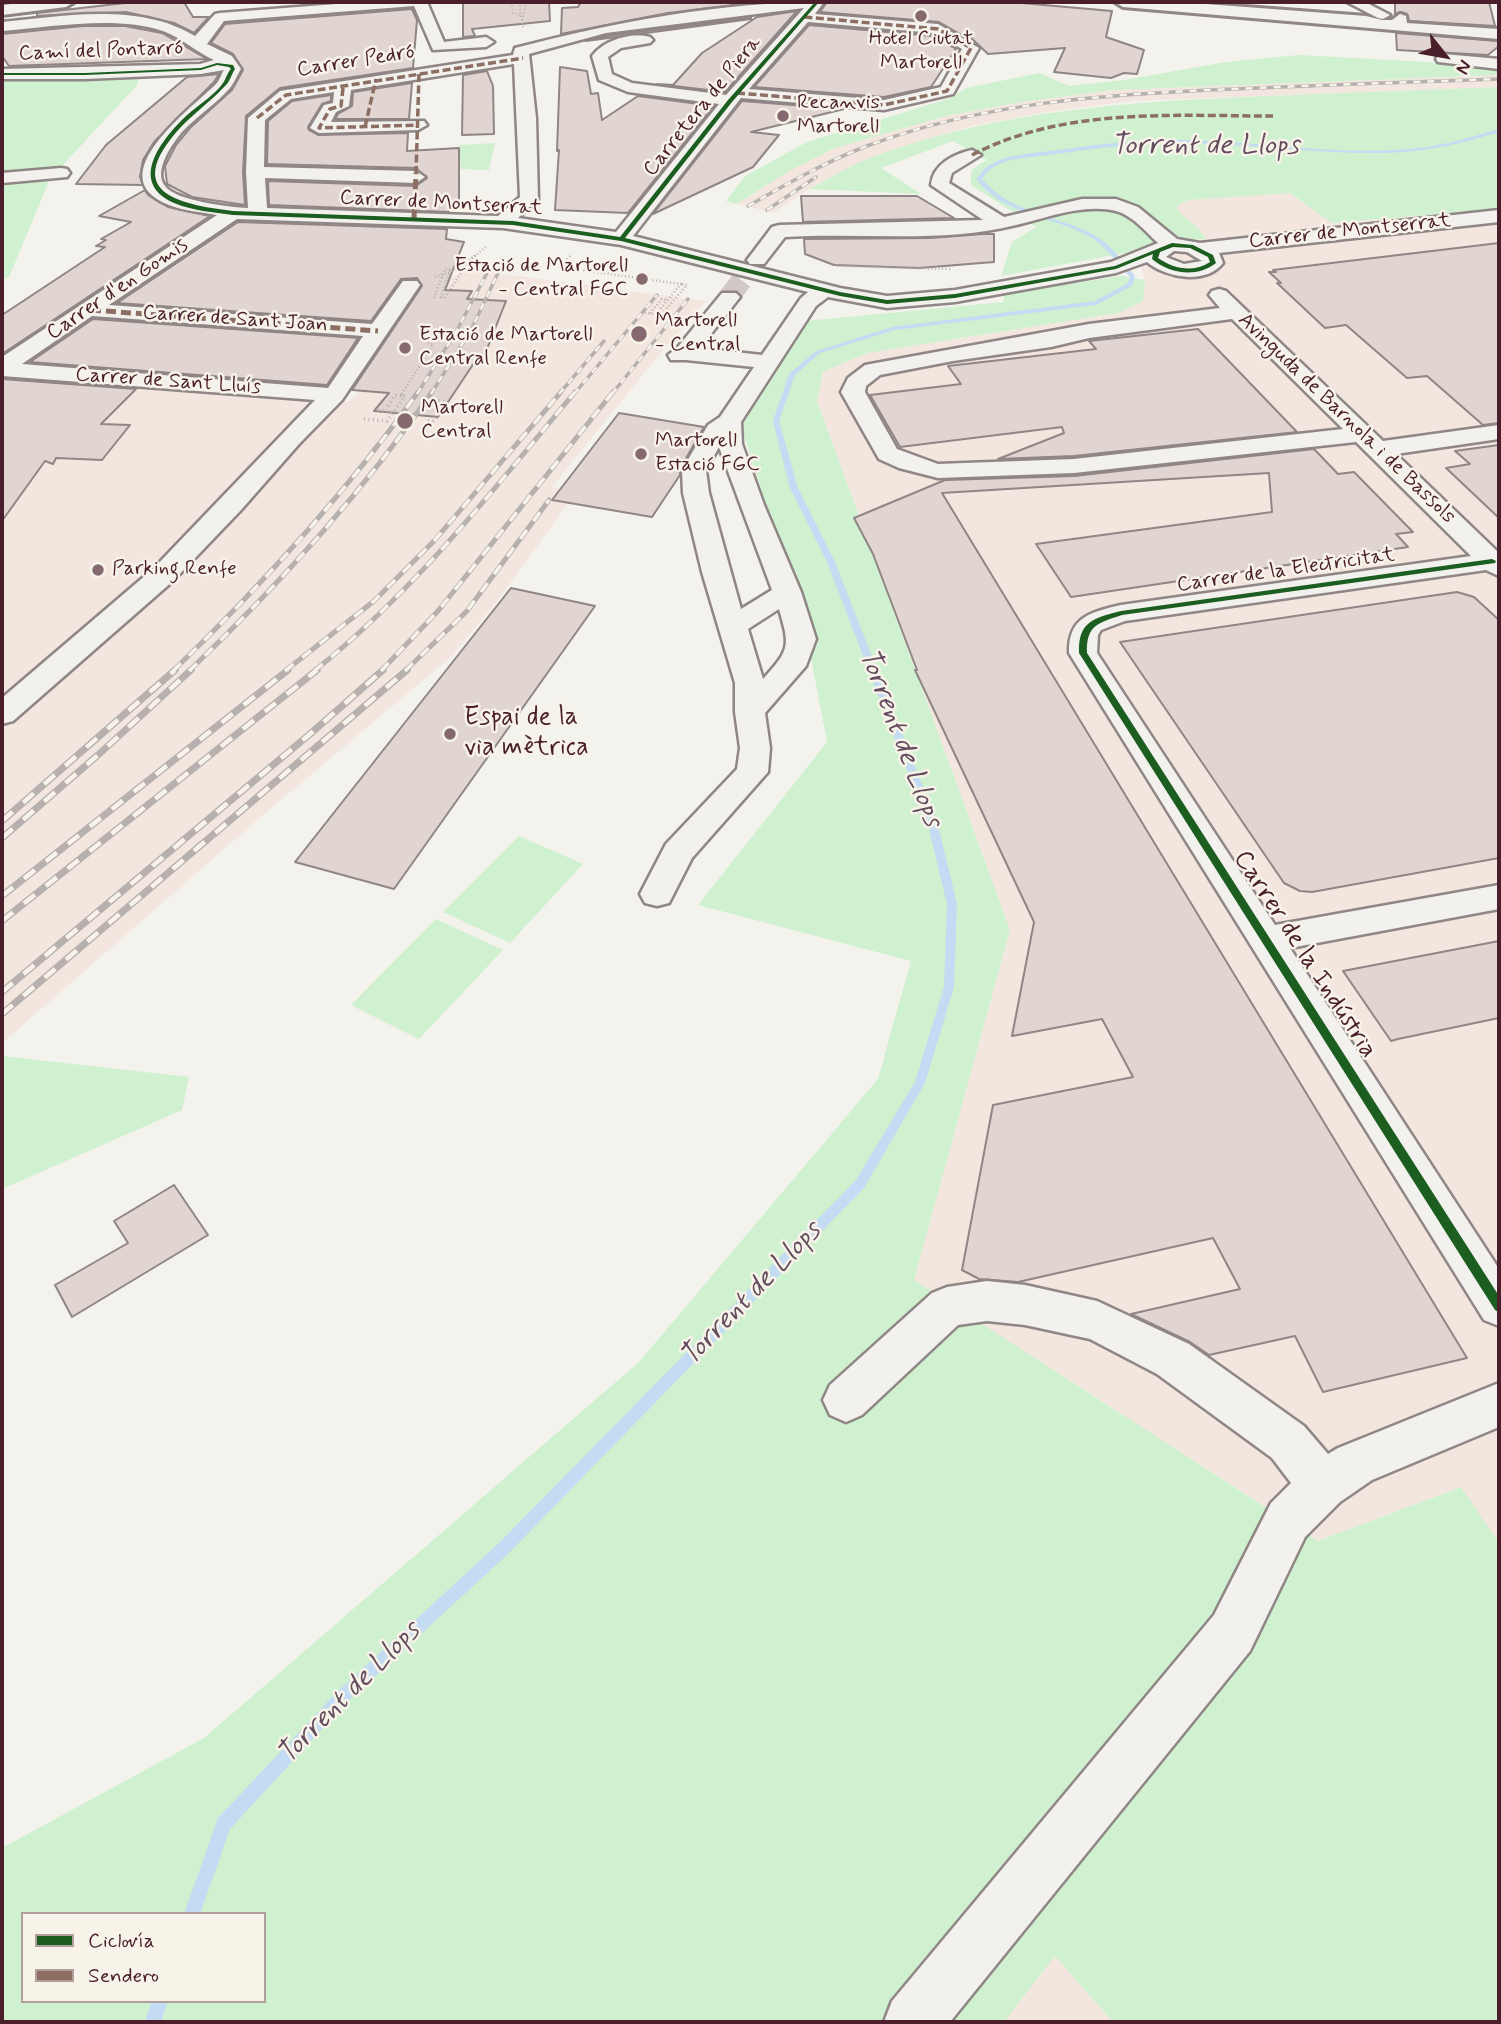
<!DOCTYPE html>
<meta charset="utf-8">
<style>
body{margin:0}
#map{position:relative;width:1501px;height:2024px;overflow:hidden;background:#f4f2ec;font-family:Mynerve,sans-serif}
canvas{display:block}
.frame{position:absolute;inset:0;border:4px solid #4a1f2b;pointer-events:none}
.legend{position:absolute;left:21px;top:1912px;width:245px;height:91px;box-sizing:border-box;background:#f7f3e8;border:2px solid #b29e9c;margin:0;padding:9px 12px;list-style:none;font-size:21px;color:#4a1f2b}
.legend li{display:flex;align-items:center;gap:14px;height:35px}
.legend b{width:35px;border:2px solid #b29e9c}
.north{position:absolute;left:1410px;top:21px;width:70px;height:70px;-webkit-text-stroke:5px #f7f3e8;paint-order:stroke;rotate:121deg;font-size:19px;font-weight:700;line-height:28px;text-align:center;color:#4a1f2b}
.north::after{content:'';display:block;margin:auto;width:24px;height:32px;background:#4a1f2b;clip-path:polygon(50% 0,100% 100%,50% 72%,0 100%)}
</style>
<div id="map">
<canvas width="1501" height="2024"></canvas>
<div class="frame"></div>
<ul class="legend">
<li><b style="height:9px;background:#1b5e20"></b>Ciclovía</li>
<li><b style="height:9px;background:#8d6e63"></b>Sendero</li>
</ul>
<div class="north">N</div>
</div>
<script>
const ctx = document.querySelector('canvas').getContext('2d');
ctx.lineJoin = 'round';
function fill(path, color) { ctx.fillStyle = color; ctx.fill(path, 'evenodd'); }
function stroke(path, color, width, dash) { ctx.strokeStyle = color; ctx.lineWidth = width; ctx.lineCap = dash ? 'butt' : 'round'; ctx.setLineDash(dash || []); ctx.stroke(path); }
function drawText(font, color, halo, rows, align = 'center') {
  ctx.font = font + ' Mynerve,sans-serif'; ctx.lineWidth = 5; ctx.setLineDash([]); ctx.textBaseline = 'middle'; ctx.strokeStyle = halo; ctx.fillStyle = color; for (const [text, x, y, turn = 0] of rows) {
    ctx.save(); ctx.translate(x, y); ctx.rotate((+turn || 0) * Math.PI / 180); ctx.textAlign = isNaN(turn) ? turn : align; if (halo) ctx.strokeText(text, 0, 0); ctx.fillText(text, 0, 0); ctx.restore();
  }
}
fill(new Path2D(`
 M1499,75V87L1131,101L1046,112L970,126L867,159L809,189L774,213L737,204L789,171L835,148L946,116L1021,102L1114,90Z
 M1290,193L1332,223L1499,209V1543L1461,1487L1318,1541L914,1280L1010,930L817,401L823,372L867,353L1118,313L1142,301L1145,280L1136,251L1156,242L1206,239L1199,229L1179,215L1176,206L1181,202L1209,197Z
 M466,269L706,301L658,356L552,487L577,491L498,600L452,656L270,809L2,1043V375L348,402L360,391L418,301Z
 M1055,1956L1113,2022H1004Z`), '#f3e6df');
fill(new Path2D(`
 M1299,55L1499,66V75L1114,90L1021,102L946,116L835,148L789,171L737,204L726,201L745,176L807,142L951,98L966,88L1039,73L1069,86L1124,80L1226,62Z
 M140,76L137,85L50,179L9,277L2,280V79L78,80Z
 M1499,87V209L1332,223L1290,193L1188,200L1177,206V210L1199,229L1206,239L1156,242L1136,251L1001,276L1012,242L1036,227L971,185V170L987,160L953,141L881,168L921,194L809,189C829,179 849,166 870,158C1001,109 1128,102 1266,96C1344,93 1422,90 1499,87Z
 M495,143L489,170L461,169L459,145Z
 M1121,276L1145,280L1143,301L1118,313L867,353L823,372L817,401L1010,930L914,1280L1318,1541L1461,1487L1499,1543V2022H1113L1055,1956L1004,2022H2V1848L204,1738L639,1362L878,1079L911,961L698,905L827,742L805,627L741,426L805,321L1004,302L1003,294ZM23,1914H264V2001H23Z
 M519,836L583,864L510,943L443,912Z
 M436,919L503,950L419,1039L351,1005Z
 M2,1056L189,1077L182,1110L2,1189Z`), '#cff1cf');
fill(new Path2D(`
 M1499,129V132C1461,144 1425,152 1384,153C1319,154 1253,144 1187,143C1141,142 1095,148 1049,155C1027,158 995,157 982,179C1010,213 1055,215 1092,234C1110,243 1122,261 1135,276L1132,286L1096,305L895,330L820,353L795,375L779,421L798,488L835,562L938,825L957,904L954,987L925,1083L864,1188L508,1554L346,1703L230,1829L200,1914H184L218,1818L336,1693L498,1544L856,1180L915,1082L944,987L947,904L928,825L827,562L790,488L773,421L789,374L816,351L892,327L1095,301L1127,284L1130,277C1118,264 1107,248 1092,238C1053,215 1007,218 976,179L985,168L999,160C1020,153 1045,152 1067,149C1107,143 1148,139 1189,140C1267,142 1349,158 1427,147C1452,143 1475,136 1499,129Z
 M152,2001H168L161,2022H145Z`), '#c3dbf3');
const building = new Path2D(`
 M134,2H184L193,17H209L194,33L174,23L126,12L37,16V13Z
 M463,2H549L550,21L472,29L475,36L463,37Z
 M581,2H750V3L668,13L561,34L562,8L578,7Z
 M827,2H1010L1112,11L1106,37L1144,50L1137,74L1124,73L1111,78L1054,72L1065,48L988,54L967,34L965,37L939,22L820,12Z
 M1395,2H1489L1495,26L1409,21L1407,14L1401,12L1395,14Z
 M412,9L417,20L413,68L280,88L246,116L243,172L245,205L192,197L167,184L165,166L176,145L190,128L232,90L243,70L233,54L211,43L225,24Z
 M797,11L725,92L657,84L673,85L702,53L757,17Z
 M751,17V19L586,41L607,36Z
 M809,25L933,36L956,49L931,87L884,97L754,87Z
 M83,26H125L162,33L207,59L9,66L2,56V34Z
 M1396,33L1499,41V46L1488,55L1397,50Z
 M560,67L587,71L591,94L598,93L602,120L638,96L714,106L628,213L555,210L559,150L557,151Z
 M487,71L493,86L494,134L462,135L463,75Z
 M219,74L214,82L154,142L143,160L140,177L143,185L76,184L106,145L187,77Z
 M412,83L409,119H335L338,114L352,106L353,92Z
 M331,95V101L322,104L308,127L309,130L318,135L408,133L407,151L459,148V205H450L449,212L269,205L268,181L416,186L427,178L416,168L267,164L268,121L292,101Z
 M742,101L844,109L751,132L779,135L753,167L653,214Z
 M145,190L148,195L168,207L210,216L2,354V315L105,247L96,246L106,240L101,239L131,222L99,216Z
 M801,196H917L954,218L803,222Z
 M238,222L447,229L446,239L464,242L445,290L472,291L467,299L506,301L485,354H480L438,417L374,411L389,393L352,390L422,286L417,278L401,279L371,321L117,303Z
 M983,234H994V262L919,268L834,265L805,254L804,239L930,238Z
 M1499,243V423L1483,425L1427,376L1407,378L1346,325L1325,328L1277,283H1281L1269,272H1276L1273,270Z
 M93,319L358,338L327,385L30,362Z
 M1198,329L1297,432L1074,456L998,459L1064,433L1062,427L900,447L870,395L961,384L948,366L1096,349L1089,341Z
 M2,379L136,389L101,424L130,425L102,460L56,458L53,464L45,461L2,521Z
 M619,413L704,427L680,469V475L652,517L552,500Z
 M1499,445V518L1446,468L1470,464L1455,451Z
 M1314,449L1338,474L1354,472L1413,532L1396,534L1408,547L1071,597L1036,544L1272,512L1269,473L942,493L1467,1358L1323,1392L1295,1336L1209,1355L1190,1342L1131,1314L1240,1289L1213,1238L1018,1282L979,1279L962,1270L993,1105L1133,1077L1102,1019L1012,1036L1034,922L915,670H917L873,554L854,518L945,480L1074,476Z
 M511,588L595,606L394,889L295,862Z
 M1457,592L1474,597L1499,620V858L1312,892L1300,891L1284,883L1120,642Z
 M1499,941V1018L1398,1039L1391,1041L1343,971Z
 M174,1185L208,1235L72,1317L55,1285L128,1243L114,1221Z`);
fill(building, '#e1d5d2');
stroke(building, '#8f8685', 2);
stroke(new Path2D(`
 M729,297L757,260`), '#d2c8c5', 21, [21, 10]);
const minor = new Path2D(`
 M362,2H427L444,42L486,37L494,42L486,47L433,50L414,6L224,21L207,44L232,56L241,69C237,75 235,82 230,88C216,104 197,116 182,132C172,144 153,171 165,186C176,201 229,207 248,208L246,172L248,118L280,91L286,90L513,55L515,48C616,22 720,2 824,2L815,14L938,24L979,48L953,94L884,110L741,98L633,236L840,288L887,296L955,290L1111,262L1158,243C1146,232 1132,215 1116,211C1084,203 1046,218 1016,225C941,244 861,232 785,237L764,264H750L747,260L772,227L779,225L983,220L931,185C933,164 954,154 972,150L981,155L952,173L949,183L1004,217L1082,199H1116L1138,207L1177,239L1200,243L1499,210V222L1219,253L1223,263C1206,285 1166,278 1147,262L1116,273L955,302L887,308L828,297L816,306L741,422L742,444L764,505L801,592L816,639L806,666L765,713L770,748L768,772L692,858L669,903L657,906L645,903L640,894L666,844L737,769L740,748L735,712V683L702,572L683,493L682,470L708,425L720,417L754,367L686,360H671L668,355L677,348L722,293H736L740,297L700,348L762,355L801,298L808,292L621,245L503,228L237,219L109,305L372,324L403,281H417L420,285L342,400L299,444L241,510L173,581L13,721L2,724V698L153,569L315,400L2,376V357L217,215C201,212 184,211 169,205C97,177 192,108 216,84C220,80 221,74 224,70L201,74L85,79H2V69L200,64L214,60C196,52 182,38 163,31C117,15 50,27 2,31V22C64,16 139,2 195,36L215,14L220,13ZM804,8L726,95L632,83L612,74L608,57L621,48L650,43L653,40L650,37C631,32 604,40 592,56L599,80L628,92L719,104L616,232L518,218L538,199L536,118L529,54L606,33ZM808,22L934,33L962,49L941,87L884,100L749,89ZM514,64L520,197L498,216L267,208L265,178L416,183L425,177L416,171L264,167L265,120L291,99L334,92L333,103L324,105L310,128L319,133L418,130L427,125L424,121L331,122L336,112L349,106L351,90ZM1174,251L1187,252L1202,261L1184,264L1166,257ZM92,316L363,336L328,388L22,364ZM719,447L772,590L741,609L709,493L706,470ZM779,609C790,647 790,649 763,679L748,629Z
 M1347,2H1365L1390,15L1383,19L1378,18Z
 M1444,54L1499,59V69L1438,62L1436,59L1438,56Z
 M61,168L67,169L70,173L67,177L2,183V173Z
 M1219,289L1226,291L1383,441L1499,425V439L1396,454L1499,553V576L1486,570L1125,621L1101,630L1098,635L1097,653L1275,925L1499,885V909L1290,948L1499,1269V1326L1484,1320L1069,653C1068,617 1091,612 1121,605L1471,556L1356,442L1074,473L938,478L899,468L879,459L841,392L848,378L865,365L1089,324L1220,308L1209,295L1212,291ZM1232,319L1343,429L1074,459L938,464L897,449L865,392L866,386L880,375L953,361L1051,347L1089,338Z
 M987,1281L1025,1285L1097,1301L1189,1344L1304,1426L1328,1454L1338,1448L1499,1383V1427L1372,1480L1340,1502L1305,1537L1250,1651L950,2022H884L892,2001L1214,1615L1271,1503L1291,1483L1272,1458L1157,1374L1090,1339L1025,1325L987,1321L958,1325L862,1415L846,1422L830,1415L823,1400L830,1385L932,1293L947,1287Z`);
const major = new Path2D(`
 M31,2H74L66,7L2,15V5Z
 M1115,2H1179L1366,16L1382,20H1392L1400,14L1406,16L1407,23L1499,29V39L1123,7Z`);
stroke(minor, '#8f8685', 5);
stroke(major, '#8f8685', 6);
stroke(new Path2D(`
 M511,2L513,13L520,15
 M519,2L523,28
 M522,20L527,2`), '#b6b0ae', 2, [1, 2.5]);
stroke(new Path2D(`
 M570,256L560,267L681,284L655,315
 M469,261L487,246
 M837,266L951,269
 M435,277L453,271L476,255
 M645,313L661,315L687,285L681,284
 M650,313L662,299L668,300
 M402,394L433,344L425,343`), '#b6b0ae', 2.5, [1, 2.5]);
stroke(new Path2D(`
 M434,400L442,401
 M388,406L395,395L401,396
 M378,410L394,412
 M435,411L442,401H447
 M364,419L387,421L405,396H401L403,392
 M428,421H434L447,401`), '#b6b0ae', 3.5, [1, 3.5]);
fill(minor, '#f2f1ed');
fill(major, '#f2f1ed');
const railFar2 = new Path2D(`
 M748,206C787,184 825,162 867,146C983,102 1110,94 1233,89C1322,85 1410,82 1499,79
 M767,210L816,177
 M417,394L456,332L487,273
 M431,394L471,330L498,273
 M559,394L604,341
 M574,394L657,295
 M612,394L688,299`);
const railFar1 = new Path2D(`
 M173,671C263,584 345,494 418,392
 M189,671C278,586 362,493 432,392
 M285,671L374,601L434,541L561,392
 M314,671C415,591 493,490 575,392
 M381,671L438,611L613,392
 M405,671L467,611L549,500`);
const rail = new Path2D(`
 M2,821L175,670
 M2,838L98,755L191,670
 M2,896L288,670
 M2,921L317,670
 M2,992L310,734L383,670
 M2,1014L407,670`);
stroke(railFar2, '#b6b0ae', 3.5);
stroke(railFar1, '#b6b0ae', 5);
stroke(rail, '#b6b0ae', 7);
stroke(railFar2, '#f7f3e8', 2.5, [7]);
stroke(railFar1, '#f7f3e8', 3.5, [11]);
stroke(rail, '#f7f3e8', 4.5, [14]);
stroke(new Path2D(`
 M434,298L445,269H451L441,297H445L469,261`), '#b6b0ae', 2.5, [1, 2.5]);
stroke(new Path2D(`
 M343,88L341,106L330,109L319,128L418,125
 M737,93L884,105L947,91L971,48L938,29L804,17
 M257,118L286,95L523,58
 M365,127L376,79
 M972,155C1064,107 1172,116 1273,116
 M416,174L419,74`), '#8d6e63', 3.5, [8, 3.5]);
stroke(new Path2D(`
 M414,219L416,173
 M91,310L378,331`), '#8d6e63', 5, [10, 5]);
fill(new Path2D(`
 M815,2H819L732,102L625,238L840,292L887,300L955,294L1115,266L1172,243L1193,245L1213,255L1216,263C1197,278 1170,274 1152,259L1153,254L1116,269L955,298L887,304L840,296L621,241L513,225L233,215C213,212 193,211 174,203C127,182 162,139 186,116C197,106 215,95 223,83C226,79 227,73 231,69L229,67L217,65L201,70L85,75H2V73H85L201,68L217,63L233,65L235,69C231,75 230,82 224,87C210,102 194,113 180,128C122,192 176,204 233,211L513,221L620,237L728,100ZM1173,247L1190,248L1208,257L1210,262C1193,273 1174,269 1158,258L1160,252Z
 M1492,559L1496,561L1495,563L1122,615C1098,623 1086,625 1087,653L1499,1296V1312L1495,1310L1079,653C1078,621 1094,618 1121,611Z`), '#1b5e20');
for (const [x, y, r, color] of [
 [921,16,7,"#86696f"],
 [783,116,7,"#86696f"],
 [642,279,7,"#86696f"],
 [639,334,9,"#86696f"],
 [405,348,7,"#86696f"],
 [405,421,9,"#86696f"],
 [641,454,7,"#86696f"],
 [98,570,7,"#86696f"],
 [450,734,7,"#86696f"]
]) { const dot = new Path2D(); dot.arc(x, y, r, 0, 2 * Math.PI); ctx.fillStyle = color; ctx.fill(dot); stroke(dot, '#f7f3e8', 2.5); }
drawText('21px', '#4a1f2b', '#f7f3e8', [
 ["Hotel Ciutat",921,40,"center"],
 ["Martorell",921,64,"center"],
 ["Recanvis",797,104],
 ["Martorell",797,128],
 ["Estació de Martorell",628,267,"right"],
 ["- Central FGC",628,291,"right"],
 ["Martorell",655,322],
 ["- Central",655,346],
 ["Estació de Martorell",419,336],
 ["Central Renfe",419,360],
 ["Martorell",421,409],
 ["Central",421,433],
 ["Martorell",655,442],
 ["Estació FGC",655,466],
 ["Parking Renfe",112,570]
], 'left');
drawText('21px', '#4a1f2b', '#f7f3e8', [
 ["Camí del Pontarró",101,52,-2],
 ["Carrer Pedró",356,62,-9],
 ["Carretera de Piera",703,107,-51],
 ["Carrer de Montserrat",441,204,3],
 ["Carrer de Montserrat",1350,232,-6],
 ["Carrer d'en Gomis",118,290,-34],
 ["Carrer de Sant Joan",235,320,4],
 ["Carrer de Sant Lluís",168,382,4],
 ["Avinguda de Barnola i de Bassols",1346,419,44],
 ["Carrer de la Electricitat",1286,571,-8]
]);
drawText('26px', '#4a1f2b', '#f7f3e8', [
 ["Espai de la",464,719],
 ["via mètrica",464,749]
], 'left');
drawText('26px', '#4a1f2b', '#f7f3e8', [
 ["Carrer de la Indústria",1304,955,57]
]);
drawText('italic 28px', '#634c5e', '#f7f3e8', [
 ["Torrent de Llops",1205,147],
 ["Torrent de Llops",899,738,69],
 ["Torrent de Llops",752,1295,-46],
 ["Torrent de Llops",350,1694,-45]
]);
</script>
